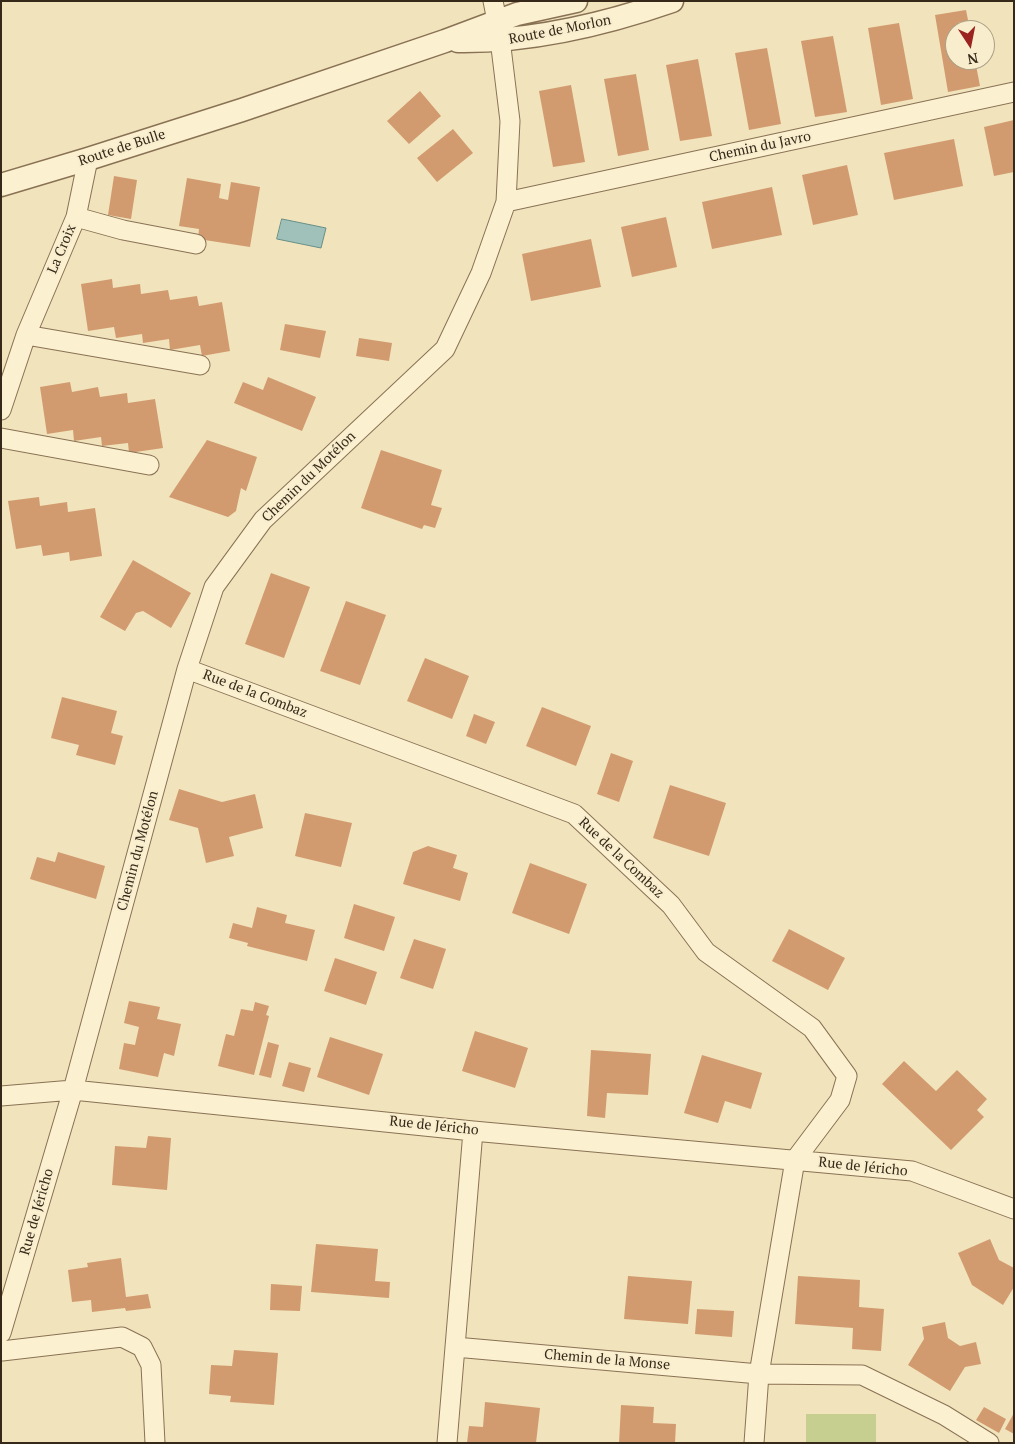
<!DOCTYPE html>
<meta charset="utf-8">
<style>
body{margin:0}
#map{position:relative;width:1015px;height:1444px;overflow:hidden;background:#f1e3bc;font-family:"PT Serif",serif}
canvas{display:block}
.frame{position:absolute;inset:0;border:2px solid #37291a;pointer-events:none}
.north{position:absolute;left:945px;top:20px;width:50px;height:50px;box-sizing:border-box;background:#f8edcc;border:1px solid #ab9f85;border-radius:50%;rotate:169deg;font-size:14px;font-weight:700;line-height:20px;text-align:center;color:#37291a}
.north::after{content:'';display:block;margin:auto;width:18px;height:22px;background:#9c2420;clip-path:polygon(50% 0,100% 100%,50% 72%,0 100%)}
</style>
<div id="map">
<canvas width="1015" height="1444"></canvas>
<div class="frame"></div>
<div class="north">N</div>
</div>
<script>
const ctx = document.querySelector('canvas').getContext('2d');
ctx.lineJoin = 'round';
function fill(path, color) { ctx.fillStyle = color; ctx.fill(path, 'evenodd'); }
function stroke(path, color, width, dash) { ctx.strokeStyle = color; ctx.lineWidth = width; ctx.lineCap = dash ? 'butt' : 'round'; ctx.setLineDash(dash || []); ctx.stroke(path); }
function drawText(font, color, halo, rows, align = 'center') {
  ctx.font = font + ' "PT Serif",serif'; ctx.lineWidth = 4; ctx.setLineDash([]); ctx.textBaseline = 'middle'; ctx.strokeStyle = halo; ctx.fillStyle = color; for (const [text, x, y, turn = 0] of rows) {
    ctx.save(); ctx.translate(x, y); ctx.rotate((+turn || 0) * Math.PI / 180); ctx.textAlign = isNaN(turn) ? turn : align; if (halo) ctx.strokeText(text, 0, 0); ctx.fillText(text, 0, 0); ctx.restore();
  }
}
fill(new Path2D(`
 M806,1414H876V1443H806Z`), '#c6cf90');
const water = new Path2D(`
 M282,219L326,228L321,248L277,239Z`);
fill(water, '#a0c1b9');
stroke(water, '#678f87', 1);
fill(new Path2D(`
 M966,10L970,30H955V60H975L980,86L948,92L935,15Z
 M899,23L913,99L881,105L868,28Z
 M833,36L847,112L815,117L801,41Z
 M767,48L781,124L749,130L735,53Z
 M698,59L712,136L680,141L666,65Z
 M636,74L649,150L618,156L604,79Z
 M571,85L585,162L553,167L539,91Z
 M420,91L441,116L409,144L387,121Z
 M1014,120V172L994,176L984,127Z
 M453,129L473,153L437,182L417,158Z
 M954,139L963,186L894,200L884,153Z
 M847,165L858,215L813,225L802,175Z
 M114,176L137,180L131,219L108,215Z
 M187,178L221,184L219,198L228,200L231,182L260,187L250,247L198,239L199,229L179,226Z
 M772,187L782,235L712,249L702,202Z
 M666,217L677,267L632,277L621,227Z
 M591,239L601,287L531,301L522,254Z
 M112,279L113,288L140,284L141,294L168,290L170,300L197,296L199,306L222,302L230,351L202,356L200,345L170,350L169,339L143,343L142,334L116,338L114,327L88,331L81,284Z
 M285,324L326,331L320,358L280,350Z
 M359,338L392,343L389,361L356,356Z
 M268,377L316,397L302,431L234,403L243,382L263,390Z
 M70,382L72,392L98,387L100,397L127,393L128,403L155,399L163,448L129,453L128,443L102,446L101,437L74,441L73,430L47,434L40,387Z
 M207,440L257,457L246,491L241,488L236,511L228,517L169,497Z
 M381,450L442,470L431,505L442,508L435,528L424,525L422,529L361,508Z
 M39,497L40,506L67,502L68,512L95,508L102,556L70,561L69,552L43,556L41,545L16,549L8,501Z
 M133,560L191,593L171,628L143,611L136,613L125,631L100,617Z
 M271,573L310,587L284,658L245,644Z
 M346,601L386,615L360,685L320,671Z
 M425,658L469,676L452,719L407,701Z
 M62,697L117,711L111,733L123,736L115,765L76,755L79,745L51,738Z
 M542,707L591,726L576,766L526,746Z
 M474,714L495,722L486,744L466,736Z
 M611,753L633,761L619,802L597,794Z
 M670,785L726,803L709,856L653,838Z
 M179,789L222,802L255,794L263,828L229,837L234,856L206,863L198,828L169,820Z
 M305,813L352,823L341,867L295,856Z
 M428,846L457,855L453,868L468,873L460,901L403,884L413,852Z
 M58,852L105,866L96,899L30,879L37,857L55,862Z
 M530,863L587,884L569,934L512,913Z
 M354,904L395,917L384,951L344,938Z
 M257,907L287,915L285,923L315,930L307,961L247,946L248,943L229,938L233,923L252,928Z
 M789,929L845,958L828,990L772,961Z
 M414,939L446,949L433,989L400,978Z
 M335,958L377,972L366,1005L324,991Z
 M129,1001L160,1007L157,1019L181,1024L174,1056L164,1053L158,1077L119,1069L124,1043L135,1045L139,1027L124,1023Z
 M255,1002L269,1006L266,1015L269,1016L254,1075L218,1066L226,1034L234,1036L241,1009L253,1011Z
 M475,1031L528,1048L515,1088L462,1071Z
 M330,1037L383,1054L369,1095L317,1077Z
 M268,1042L279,1045L271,1078L259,1075Z
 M591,1050L651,1054L648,1095L607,1093L605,1118L587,1116Z
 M702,1055L762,1073L751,1109L725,1101L718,1123L684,1113Z
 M904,1061L936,1091L957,1070L987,1099L977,1110L984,1117L951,1150L882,1084Z
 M289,1062L311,1068L304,1092L282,1086Z
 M148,1136L171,1138L167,1190L112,1185L115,1146L146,1148Z
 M990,1239L999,1260L1014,1268V1287L1003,1305L972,1285L958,1253Z
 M316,1244L378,1249L375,1281L390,1282L389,1298L311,1292Z
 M121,1258L126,1297L148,1294L151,1308L126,1311L125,1308L92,1312L91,1300L72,1302L68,1270L88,1267L87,1263Z
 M628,1276L692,1281L688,1324L624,1319Z
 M798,1276L860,1280L859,1307L884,1309L881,1351L852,1349L853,1328L795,1324Z
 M271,1284L302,1286L300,1311L270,1310Z
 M697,1309L734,1311L732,1337L695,1334Z
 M945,1322L948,1338L960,1346L976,1342L981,1364L965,1367L950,1391L908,1365L924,1339L922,1327Z
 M234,1350L278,1353L274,1405L230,1402L231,1396L209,1394L211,1365L232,1366Z
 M485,1402L540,1408L536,1443H467L469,1426L483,1427Z
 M621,1405L654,1407L653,1423L676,1424L675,1443H619Z
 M984,1407L1006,1419L999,1433L976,1420Z
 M1014,1413V1434L1005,1429Z`), '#d29b6f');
const minor = new Path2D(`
 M506,202L1014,92
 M76,217L123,230L196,244
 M26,335L200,365
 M1,410L26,335L76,217L88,159
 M1,438L149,465
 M187,669L574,814L671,905L706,952L812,1028L847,1076L840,1100L795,1160L759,1374L862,1375L944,1415L989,1443
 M1,1096L73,1090L473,1131L912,1171L1014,1209
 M1,1333L73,1090L187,669L214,587L263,520L445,349L481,273L506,202L510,121L499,31L493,1
 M455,1347L759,1374L754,1443
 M2,1351L122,1337L142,1347L151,1365L155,1443
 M447,1443L473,1131`);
const tertiary = new Path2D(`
 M458,41C531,42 603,25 672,1
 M1,185L88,159L242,110L445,41L517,14L576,1`);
stroke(minor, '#897254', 21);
stroke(tertiary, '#897254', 25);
stroke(minor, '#fbf0d0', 19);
stroke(tertiary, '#fbf0d0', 22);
drawText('14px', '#37291a', '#f8edcc', [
 ["Route de Morlon",560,30,-11],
 ["Chemin du Javro",760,147,-12],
 ["Route de Bulle",122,148,-18],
 ["La Croix",62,249,-67],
 ["Chemin du Motélon",309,477,-44],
 ["Rue de la Combaz",255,694,21],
 ["Chemin du Motélon",138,851,-75],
 ["Rue de la Combaz",621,858,43],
 ["Rue de Jéricho",434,1126,6],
 ["Rue de Jéricho",863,1167,6],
 ["Rue de Jéricho",37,1212,-74],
 ["Chemin de la Monse",607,1360,5]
]);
</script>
